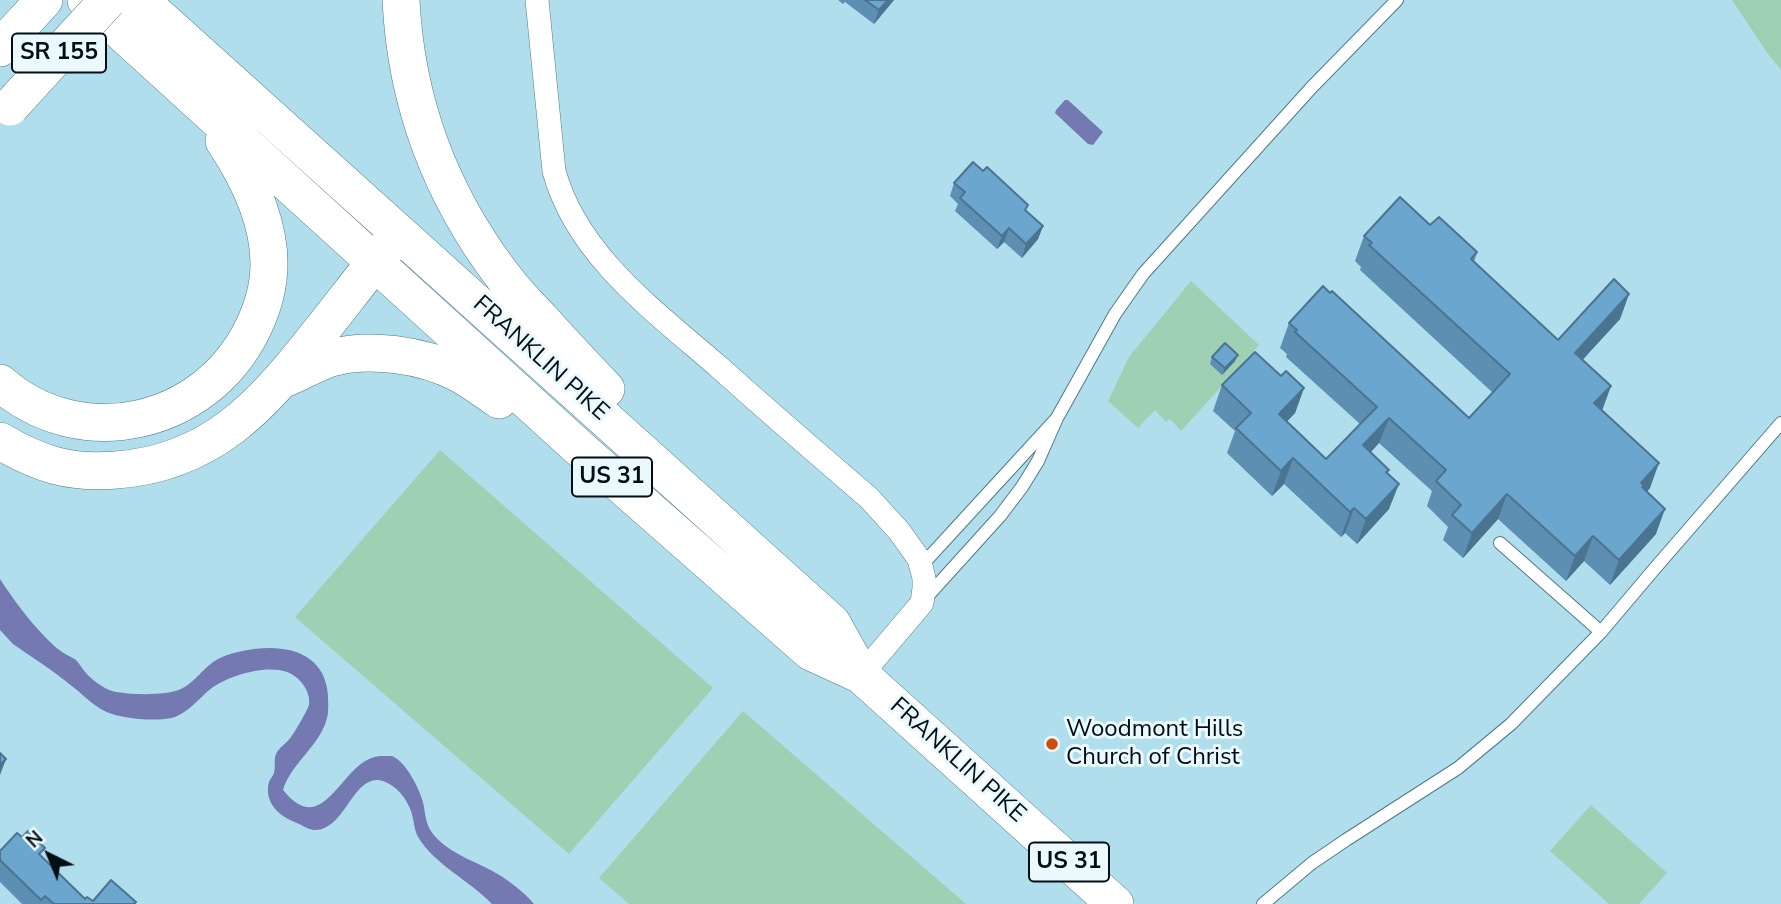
<!DOCTYPE html>
<style>
body{margin:0}
#map{position:relative;width:1781px;height:904px;overflow:hidden;background:#b0deed;font-family:"Nunito Sans",sans-serif}
canvas{display:block}
.north{position:absolute;left:14px;top:820px;width:70px;height:70px;-webkit-text-stroke:5px #ebf9fd;paint-order:stroke;rotate:317deg;font-size:19px;font-weight:700;line-height:28px;text-align:center;color:#010f14}
.north::after{content:'';display:block;margin:auto;width:24px;height:32px;background:#010f14;clip-path:polygon(50% 0,100% 100%,50% 72%,0 100%)}
</style>
<div id="map">
<canvas width="1781" height="904"></canvas>
<div class="north">N</div>
</div>
<script>
const ctx = document.querySelector('canvas').getContext('2d');
ctx.lineJoin = 'round';
function fill(path, color) { ctx.fillStyle = color; ctx.fill(path, 'evenodd'); }
function stroke(path, color, width, dash) { ctx.strokeStyle = color; ctx.lineWidth = width; ctx.lineCap = dash ? 'butt' : 'round'; ctx.setLineDash(dash || []); ctx.stroke(path); }
function drawText(font, color, halo, rows, align = 'center') {
  ctx.font = font + ' "Nunito Sans",sans-serif'; ctx.lineWidth = 6; ctx.setLineDash([]); ctx.textBaseline = 'middle'; ctx.strokeStyle = halo; ctx.fillStyle = color; for (const [text, x, y, turn = 0] of rows) {
    ctx.save(); ctx.translate(x, y); ctx.rotate((+turn || 0) * Math.PI / 180); ctx.textAlign = isNaN(turn) ? turn : align; if (halo) ctx.strokeText(text, 0, 0); ctx.fillText(text, 0, 0); ctx.restore();
  }
}
fill(new Path2D(`
 M1732,0H1781V70L1768,54Z
 M1191,281L1259,345L1181,431L1170,419L1166,422L1155,410L1138,428L1108,401L1129,357Z
 M440,450L713,688L569,854L295,617Z
 M743,711L966,904H629L599,878Z
 M1591,805L1667,873L1639,904H1609L1550,851Z`), '#9fd0b4');
fill(new Path2D(`
 M1065,100H1068L1103,132L1093,145L1088,144L1055,113L1056,110Z
 M0,579C14,601 41,637 62,652C66,655 72,657 76,660C80,664 82,669 86,673C92,680 103,688 112,691C127,695 167,696 181,689C196,682 204,666 218,659C229,653 242,651 254,649C290,644 326,655 328,696C328,703 329,711 327,718C320,746 291,763 283,790C326,843 341,757 381,756C382,756 391,756 392,756C405,761 418,786 422,799C426,811 424,823 433,834C450,855 479,862 501,876C513,884 525,893 534,904H492C469,880 435,865 418,837C414,829 414,820 411,811C406,798 397,786 383,781C353,772 345,832 314,830C310,830 303,826 299,824C292,821 283,817 277,811C269,803 266,792 269,782C270,779 273,776 274,773C276,765 273,759 277,752C281,746 287,743 291,737C295,732 308,709 309,705C311,691 300,677 287,672C266,664 225,676 208,691C198,700 188,712 175,717C158,722 129,719 112,714C97,710 85,696 73,687C54,671 33,658 13,644L0,630Z`), '#7479b1');
const service = new Path2D(`
 M1057,418L1115,314L1143,274L1312,87L1397,0
 M1500,543L1601,632
 M922,565L1057,418L1038,461L1022,487L1000,516L924,600
 M1263,904L1312,863L1346,840L1458,768L1511,724L1601,632L1656,567L1781,423`);
const minor = new Path2D(`
 M537,0L554,171C577,256 656,312 720,368C769,412 819,455 869,498L899,531L919,559L924,578V588L922,603L861,675`);
const primary = new Path2D(`
 M86,0L588,456L811,652L861,675
 M140,0L832,623L861,675L1115,904
 M401,0C406,103 440,193 502,275C514,291 527,305 541,319C562,343 584,366 606,389
 M0,48L44,0
 M286,378C301,372 316,363 331,358C369,347 423,355 458,373C473,381 486,391 499,400
 M0,383C81,454 205,425 252,330C262,310 269,287 269,264C269,219 248,177 224,141
 M0,441C39,464 70,474 116,470C211,463 261,407 316,337C341,306 364,275 389,245`);
stroke(service, '#4f7a88', 14);
stroke(minor, '#4f7a88', 24);
stroke(primary, '#4f7a88', 38);
stroke(service, '#fff', 12);
stroke(minor, '#fff', 23);
stroke(primary, '#fff', 37);
const primaryBridge = new Path2D(`
 M10,107L108,0`);
stroke(primaryBridge, '#4f7a88', 38, []);
stroke(primaryBridge, '#fff', 37);
fill(new Path2D(`
 M838,0H894L874,24L845,2L843,4Z
 M954,183L1026,211L1043,226L1038,239L1022,258L1004,242L997,249L955,211L958,204L950,196Z
 M1430,225L1477,252L1474,262L1558,340L1629,294L1620,319L1582,360L1602,410L1650,488L1647,492L1656,534L1610,585L1584,561L1566,581L1498,519L1463,558L1443,540L1448,527L1427,506L1432,491L1379,443L1371,452L1389,470L1388,474L1389,509L1357,544L1345,533L1341,537L1284,484L1272,496L1227,453L1235,431L1213,411L1222,385L1281,376L1304,388L1295,413L1287,421L1326,459L1360,424L1286,357L1287,354L1280,348L1289,323L1469,418L1493,393L1360,270L1361,267L1355,261L1364,236Z
 M1238,355L1235,361L1222,375L1210,364L1212,357Z
 M0,851L42,857L85,899L93,901L136,902L135,904H22L0,882Z`), '#5c8fb1');
fill(new Path2D(`
 M888,0H894L874,24L879,10Z
 M1043,226L1038,239L1022,258L1026,244Z
 M1009,228L1004,242L997,249L1002,236Z
 M1629,294L1620,319L1566,378L1575,353Z
 M1238,355L1235,361L1222,375L1225,368Z
 M1611,386L1602,411L1594,403Z
 M1304,388L1295,413L1270,439L1279,414Z
 M1389,418L1379,443L1354,470L1363,445Z
 M1293,458L1284,484L1272,496L1281,471Z
 M1659,463L1650,488L1639,500L1641,483Z
 M1399,484L1389,509L1357,544L1366,519Z
 M1507,494L1498,519L1463,558L1472,533Z
 M1354,508L1345,533L1341,537L1350,512Z
 M1665,509L1656,534L1610,585L1619,560Z
 M1593,536L1584,561L1566,581L1575,556Z
 M6,759L0,775V765Z`), '#4b7490');
const building = new Path2D(`
 M865,0H888L879,10Z
 M973,162L983,171L987,167L1028,205L1025,210L1043,226L1026,244L1009,228L1002,236L960,198L965,192L954,183Z
 M1400,197L1430,225L1439,217L1477,252L1471,259L1558,340L1614,279L1629,294L1575,353L1611,386L1594,403L1659,463L1641,483L1644,485L1642,487L1665,509L1619,560L1593,536L1575,556L1507,494L1472,533L1452,515L1461,505L1436,481L1446,470L1389,418L1363,445L1389,470L1386,472L1399,484L1366,519L1354,508L1350,512L1293,458L1281,471L1236,428L1251,413L1222,385L1255,352L1281,376L1286,371L1304,388L1279,414L1326,459L1377,407L1295,332L1297,330L1289,323L1323,286L1330,293L1332,291L1469,418L1510,374L1369,245L1372,243L1364,236Z
 M1225,343L1238,355L1225,368L1212,357Z
 M0,753L6,759L0,765Z
 M28,831L45,848L39,854L85,899L87,897L93,901L111,880L136,902L134,904H54L45,896L41,900L0,860V851L17,833L22,837Z`);
fill(building, '#6ba6ce');
stroke(building, '#4b7490', 2);
for (const [x, y, r, color] of [
 [1052,744,7,"#d14b10"]
]) { const dot = new Path2D(); dot.arc(x, y, r, 0, 2 * Math.PI); ctx.fillStyle = color; ctx.fill(dot); stroke(dot, '#ebf9fd', 2.5); }
for (const [x, y, w] of [
 [59,53,94],
 [612,477,80],
 [1069,862,80]
]) { const box = new Path2D(); box.roundRect(x - w / 2, y - 19.5, w, 39, 5); ctx.fillStyle = '#ebf9fd'; ctx.fill(box); stroke(box, '#010f14', 2); }
drawText('bold 23px', '#010f14', null, [
 ["SR 155",59,53],
 ["US 31",612,477],
 ["US 31",1069,862]
]);
drawText('24px', '#010f14', '#ebf9fd', [
 ["FRANKLIN PIKE",540,359,42],
 ["FRANKLIN PIKE",957,761,42]
]);
drawText('24px', '#010f14', '#ebf9fd', [
 ["Woodmont Hills",1066,730],
 ["Church of Christ",1066,758]
], 'left');
</script>
